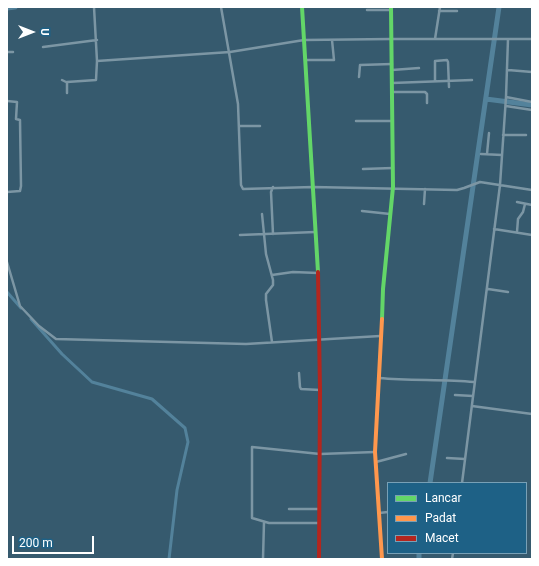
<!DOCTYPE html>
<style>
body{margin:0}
#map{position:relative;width:539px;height:566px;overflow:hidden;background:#365a6e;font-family:Roboto,sans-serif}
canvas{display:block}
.frame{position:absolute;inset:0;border:8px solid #fff;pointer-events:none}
.legend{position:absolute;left:387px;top:482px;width:140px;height:72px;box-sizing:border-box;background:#1e6186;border:1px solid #78a0b6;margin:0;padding:5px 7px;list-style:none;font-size:12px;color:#fff}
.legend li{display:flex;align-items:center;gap:8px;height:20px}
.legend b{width:20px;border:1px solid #78a0b6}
.north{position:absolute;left:12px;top:12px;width:40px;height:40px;-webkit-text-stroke:3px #1e6186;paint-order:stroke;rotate:90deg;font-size:11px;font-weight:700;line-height:16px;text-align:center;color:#fff}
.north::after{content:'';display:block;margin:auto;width:14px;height:18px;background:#fff;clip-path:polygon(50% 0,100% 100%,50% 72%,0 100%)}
.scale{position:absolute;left:12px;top:536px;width:82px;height:18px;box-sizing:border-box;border:2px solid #fff;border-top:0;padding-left:5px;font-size:12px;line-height:14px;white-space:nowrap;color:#fff;-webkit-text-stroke:3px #1e6186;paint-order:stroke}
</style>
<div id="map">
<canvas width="539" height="566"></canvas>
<div class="frame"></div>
<ul class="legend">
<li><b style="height:5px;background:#63d668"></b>Lancar</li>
<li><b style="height:5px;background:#ff974d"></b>Padat</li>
<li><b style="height:5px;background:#b3261e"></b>Macet</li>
</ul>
<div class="north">U</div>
<div class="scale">200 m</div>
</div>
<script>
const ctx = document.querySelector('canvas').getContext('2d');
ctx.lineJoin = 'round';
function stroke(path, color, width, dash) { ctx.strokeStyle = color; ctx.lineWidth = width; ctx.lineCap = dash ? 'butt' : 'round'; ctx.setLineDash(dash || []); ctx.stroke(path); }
stroke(new Path2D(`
 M7,292L21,308
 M31,319L62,354L92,382L152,399L185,428L188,442L177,490L169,559`), '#53829b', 3);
stroke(new Path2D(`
 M7,8L15,7
 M486,99L532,105
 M430,483L499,7
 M419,559V553`), '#53829b', 5);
stroke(new Path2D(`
 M221,7L238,104L241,185L243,189L313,187L457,190L464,188L480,182L532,190
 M367,10H391
 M439,11H457
 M435,39L440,7
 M43,47L97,40
 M7,52H13
 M306,60H334L332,40
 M97,61L230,52L304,40L391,39H532
 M392,70L419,68
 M508,70L532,72
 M359,77L360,65L392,64
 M62,80L66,82
 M435,81V61L447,60L448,62L449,87
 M392,83L472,80
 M392,92H425L427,94V103
 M67,93V82L96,80L97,61L94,7
 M506,97L532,102
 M7,101L17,102L16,119L20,120L21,186L20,191L7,192
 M506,106L532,110
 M356,121H392
 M240,126H260
 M503,135H526
 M481,154L502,155
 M487,154L489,133
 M363,169L393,168
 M517,202L532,205
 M424,204L425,189
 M362,211L390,214
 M262,214L266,254L273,280V285L266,294V300L272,342
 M494,229L532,235
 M517,232L518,219L523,212L525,204
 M273,234L271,192L273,187
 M240,235L315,232
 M7,262L20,306L39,326L56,339L246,344L380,336
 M272,275L293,272L318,273
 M488,289L508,292
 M299,373L300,387L301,389L320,390
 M379,378C411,381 442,379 474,382
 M455,395L473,396
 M472,406L532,414
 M447,458L465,459
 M376,462L406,454
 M462,483L500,185L506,97L508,39
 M289,509H319
 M379,513L388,512
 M319,523H269L252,518V447L320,454L375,452
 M263,559L264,522
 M452,559L453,553`), '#7c96a4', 2.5);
stroke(new Path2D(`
 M302,7L318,272
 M382,319L383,289L393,187L391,7`), '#63d668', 4);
stroke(new Path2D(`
 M382,319L375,452L382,559`), '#ff974d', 4);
stroke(new Path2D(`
 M318,272L320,390L319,559`), '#b3261e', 4);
</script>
